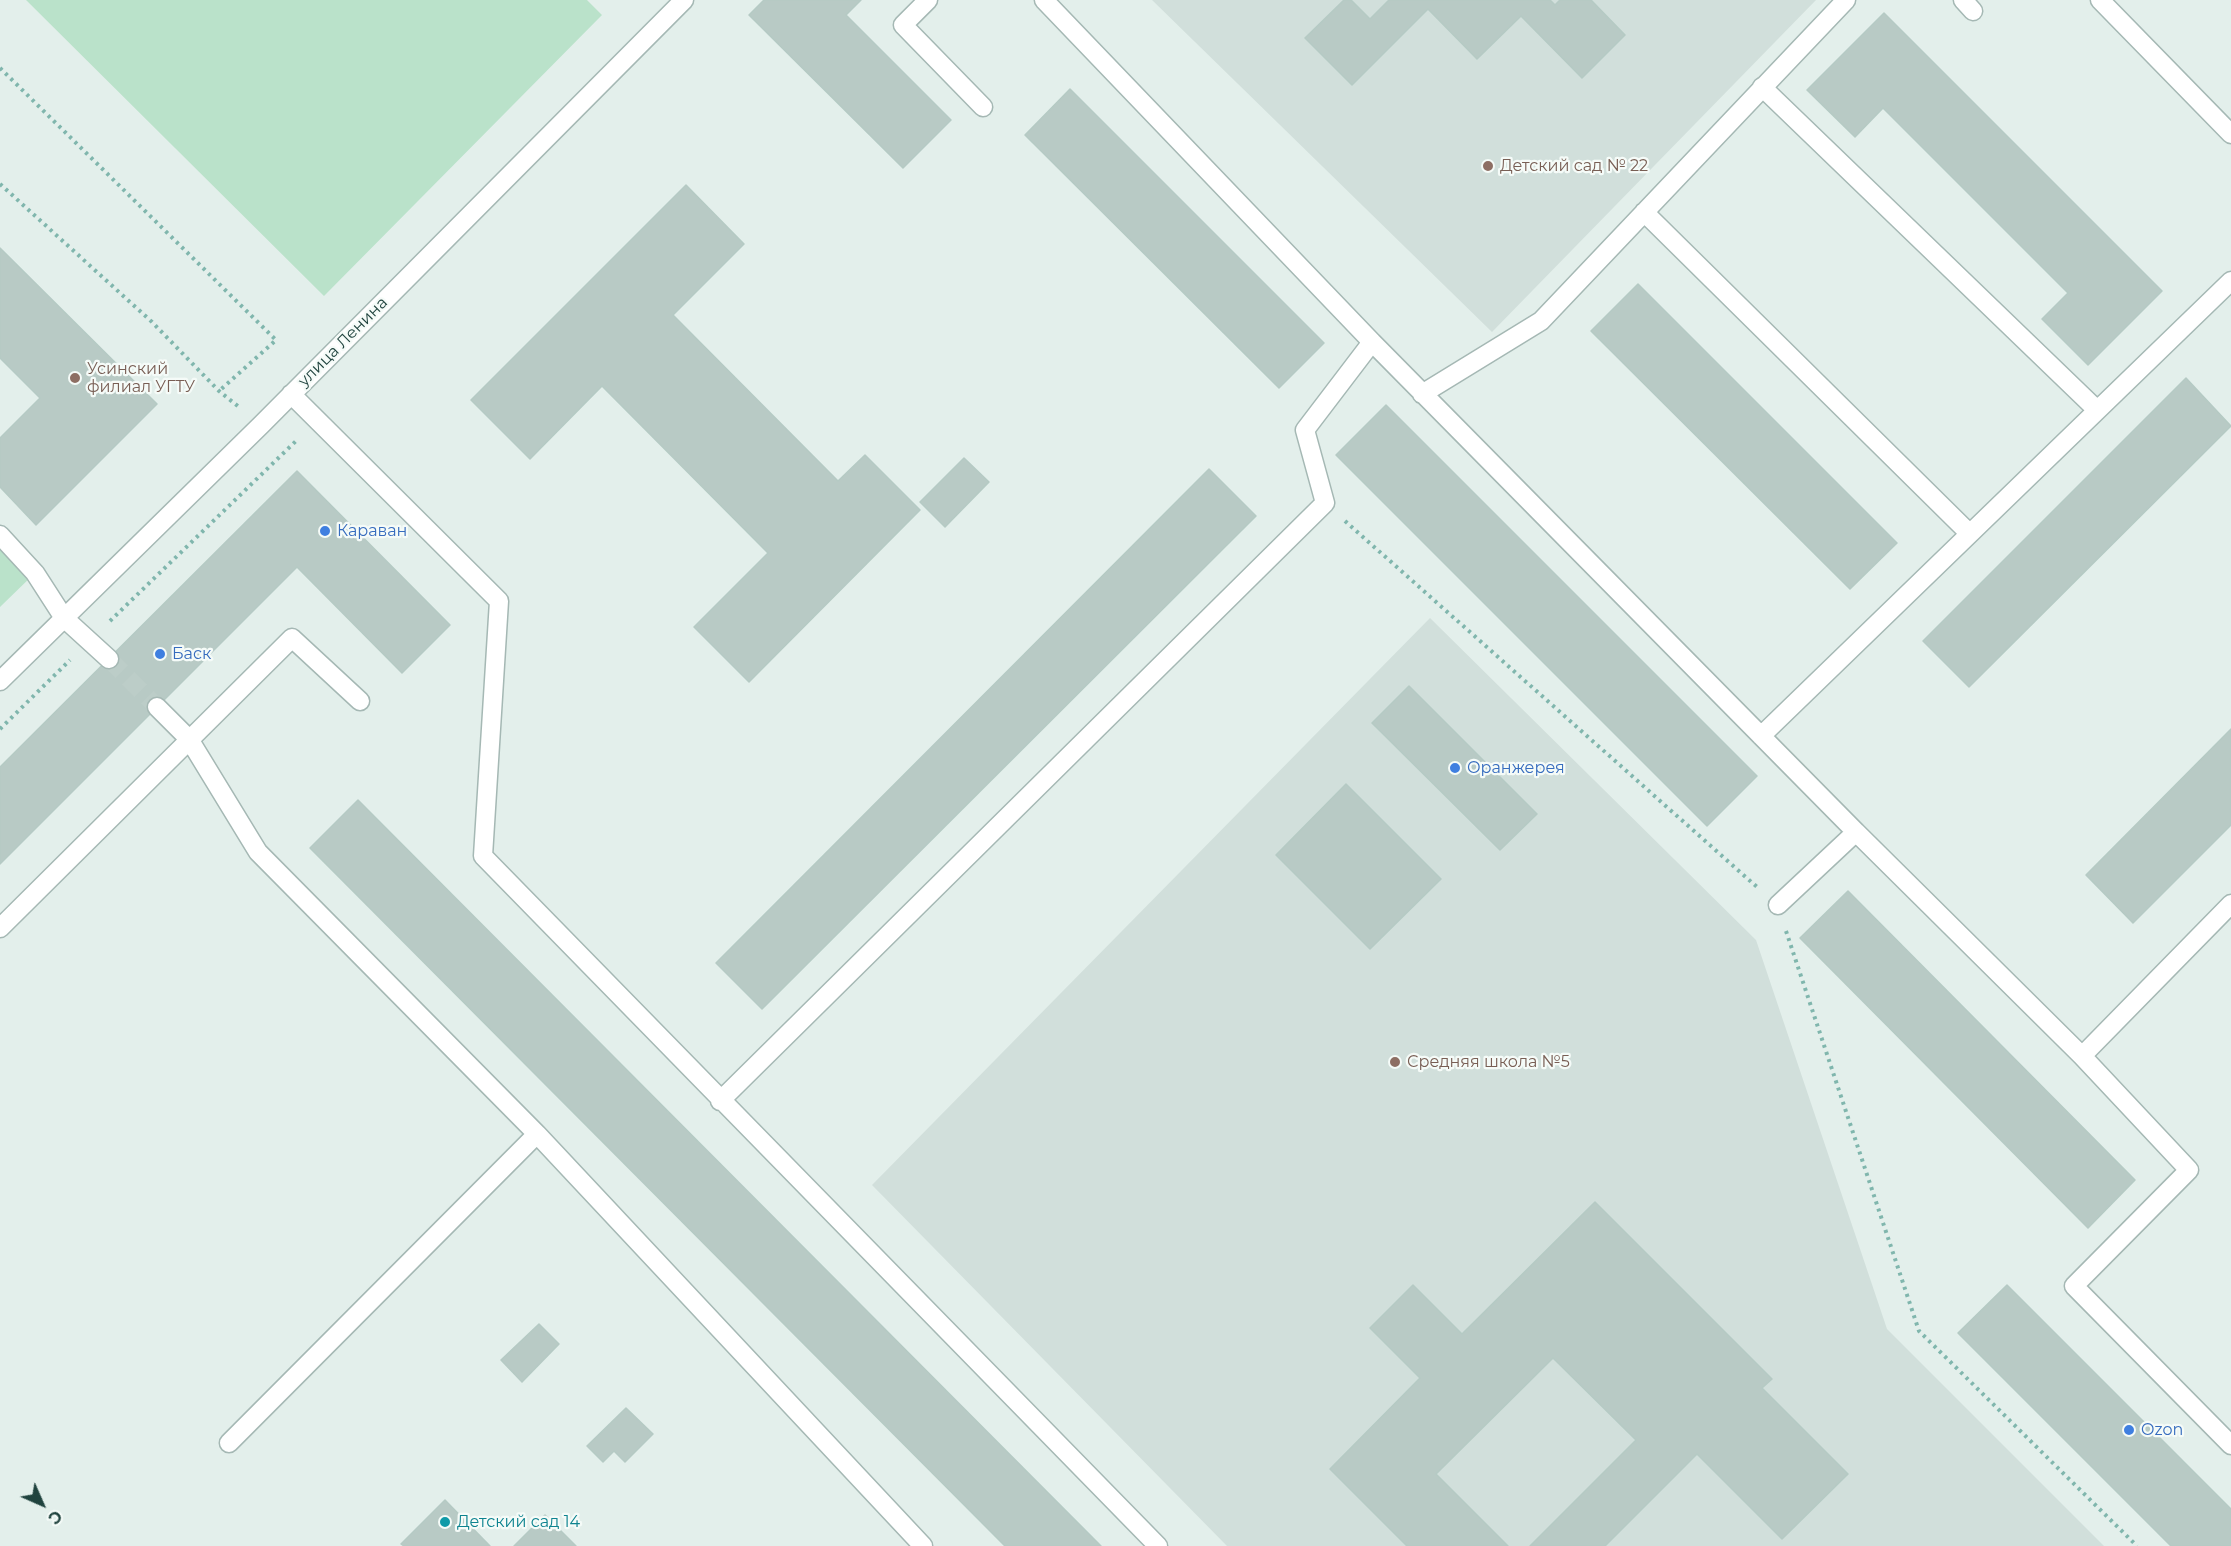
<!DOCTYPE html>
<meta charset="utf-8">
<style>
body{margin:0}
#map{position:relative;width:2231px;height:1546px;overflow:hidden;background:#e3efeb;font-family:Montserrat,sans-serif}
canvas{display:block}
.north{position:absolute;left:12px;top:1474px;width:60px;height:60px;-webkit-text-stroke:4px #f5fbf8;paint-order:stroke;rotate:135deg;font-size:16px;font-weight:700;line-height:24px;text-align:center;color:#20433e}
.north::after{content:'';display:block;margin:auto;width:21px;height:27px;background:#20433e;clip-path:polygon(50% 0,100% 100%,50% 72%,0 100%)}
</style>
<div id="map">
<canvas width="2231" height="1546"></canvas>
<div class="north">С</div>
</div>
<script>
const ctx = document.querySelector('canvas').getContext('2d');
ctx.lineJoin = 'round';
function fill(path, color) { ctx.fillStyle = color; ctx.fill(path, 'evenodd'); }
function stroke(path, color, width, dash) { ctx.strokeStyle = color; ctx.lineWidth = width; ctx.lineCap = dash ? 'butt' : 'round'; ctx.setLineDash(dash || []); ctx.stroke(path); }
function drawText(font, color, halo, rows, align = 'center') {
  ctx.font = font + ' Montserrat,sans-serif'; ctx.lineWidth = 4.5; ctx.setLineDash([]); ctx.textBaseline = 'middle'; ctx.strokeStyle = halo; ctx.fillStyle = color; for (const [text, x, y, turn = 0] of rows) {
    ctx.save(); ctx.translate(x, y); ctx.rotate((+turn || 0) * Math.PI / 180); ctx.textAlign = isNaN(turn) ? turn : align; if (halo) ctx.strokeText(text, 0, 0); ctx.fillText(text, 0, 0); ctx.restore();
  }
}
fill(new Path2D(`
 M1152,0H1816L1492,332Z
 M1430,618L1756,940L1887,1329L2104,1546H1227L872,1185Z`), '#d1dfdb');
fill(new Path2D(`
 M26,0H587L602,15L324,296Z
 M0,537L35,573L0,607Z`), '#bae2ca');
const building = new Path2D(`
 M764,0H861L846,15L951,120L903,168L749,15Z
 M1344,0H1351L1370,19L1389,0H1550L1555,5L1560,0H1591L1625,35L1582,78L1521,16L1477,59L1428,9L1352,85L1305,38Z
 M1884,13L2162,291L2088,365L2042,319L2068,293L1883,108L1855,137L1807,90Z
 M1070,89L1324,343L1279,388L1025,135Z
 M686,185L744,244L673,315L838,481L865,455L920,510L749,682L694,627L768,553L602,386L530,459L471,400Z
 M0,248L157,404L36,525L0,487V438L40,398L0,358Z
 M1638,284L1897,543L1850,589L1591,331Z
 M2186,378L2231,426L1969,687L1923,641Z
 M1386,405L1757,776L1707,826L1336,455Z
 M964,458L989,482L945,527L920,502Z
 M1209,469L1256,516L762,1009L716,963Z
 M297,471L450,625L402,673L297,567L0,864V767Z
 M1409,686L1537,814L1500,850L1372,723Z
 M2231,729V825L2133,923L2086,875Z
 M1346,784L1441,879L1370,949L1276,855Z
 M358,800L1101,1546H1005L310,848Z
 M1848,891L2135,1180L2088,1228L1800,938Z
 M1595,1202L1772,1379L1762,1388L1848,1474L1782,1539L1697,1454L1605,1546H1530L1636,1440L1553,1358L1436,1474L1508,1546H1407L1330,1469L1420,1378L1370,1328L1413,1285L1462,1334Z
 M2007,1285L2231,1509V1546H2171L1958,1333Z
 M539,1324L559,1344L522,1382L501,1360Z
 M626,1408L653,1434L625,1462L614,1451L603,1462L587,1446Z
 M445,1500L490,1546H404L401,1544Z
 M545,1515L576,1546H514Z`);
fill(building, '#b8cac5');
stroke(building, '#b5cac4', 1.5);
stroke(new Path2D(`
 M109,659L157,707`), '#bccdc8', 18, [18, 9]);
const minor = new Path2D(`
 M928,0L903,25L983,107
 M1963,0L1973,11
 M2100,0L2231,134
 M1762,87L2097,410
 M1644,212L1969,533
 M1372,342L1856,832L1778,905
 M291,394L499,601L483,856L1158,1546
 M1422,394L1541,321L1846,0
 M0,535L35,573L64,618L109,659
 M0,681L261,425L684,0
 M157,707L189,739L258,852L537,1134L923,1546
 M1761,736L2231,281
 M1856,832L2082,1056
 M2231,904L2082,1056L2189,1170L2074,1286L2231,1445
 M0,928L292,638L360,701
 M720,1101L1325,503L1305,430L1372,342L1044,0
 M229,1443L537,1134`);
stroke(minor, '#a5b8b4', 21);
stroke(new Path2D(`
 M0,68L276,340L219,391
 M0,184L152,322L219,391L239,407
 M1345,521L1757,887
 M110,621L297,440L298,441
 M0,729L70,660
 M1786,931L1919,1331L2137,1546`), '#80b6ad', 4, [3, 4.5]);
stroke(minor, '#fff', 18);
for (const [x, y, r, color] of [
 [1488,166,6,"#8d6e63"],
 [75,378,6,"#8d6e63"],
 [325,531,6,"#3f7fe0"],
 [160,654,6,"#3f7fe0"],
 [1455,768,6,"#3f7fe0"],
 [1395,1062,6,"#8d6e63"],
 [2129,1430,6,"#3f7fe0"],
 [445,1522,6,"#0f9aa8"]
]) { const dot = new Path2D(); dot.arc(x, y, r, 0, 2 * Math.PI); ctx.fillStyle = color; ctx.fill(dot); stroke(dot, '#f5fbf8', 2); }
drawText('16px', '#785e54', '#f5fbf8', [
 ["Детский сад № 22",1500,166],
 ["Усинский",87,369],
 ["филиал УГТУ",87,387],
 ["Средняя школа №5",1407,1062]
], 'left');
drawText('16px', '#20433e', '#f5fbf8', [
 ["улица Ленина",343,342,-45]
]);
drawText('16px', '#366cbe', '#f5fbf8', [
 ["Караван",337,531],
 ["Баск",172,654],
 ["Оранжерея",1467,768],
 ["Ozon",2141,1430]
], 'left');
drawText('16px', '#0d838f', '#f5fbf8', [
 ["Детский сад 14",457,1522]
], 'left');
</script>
